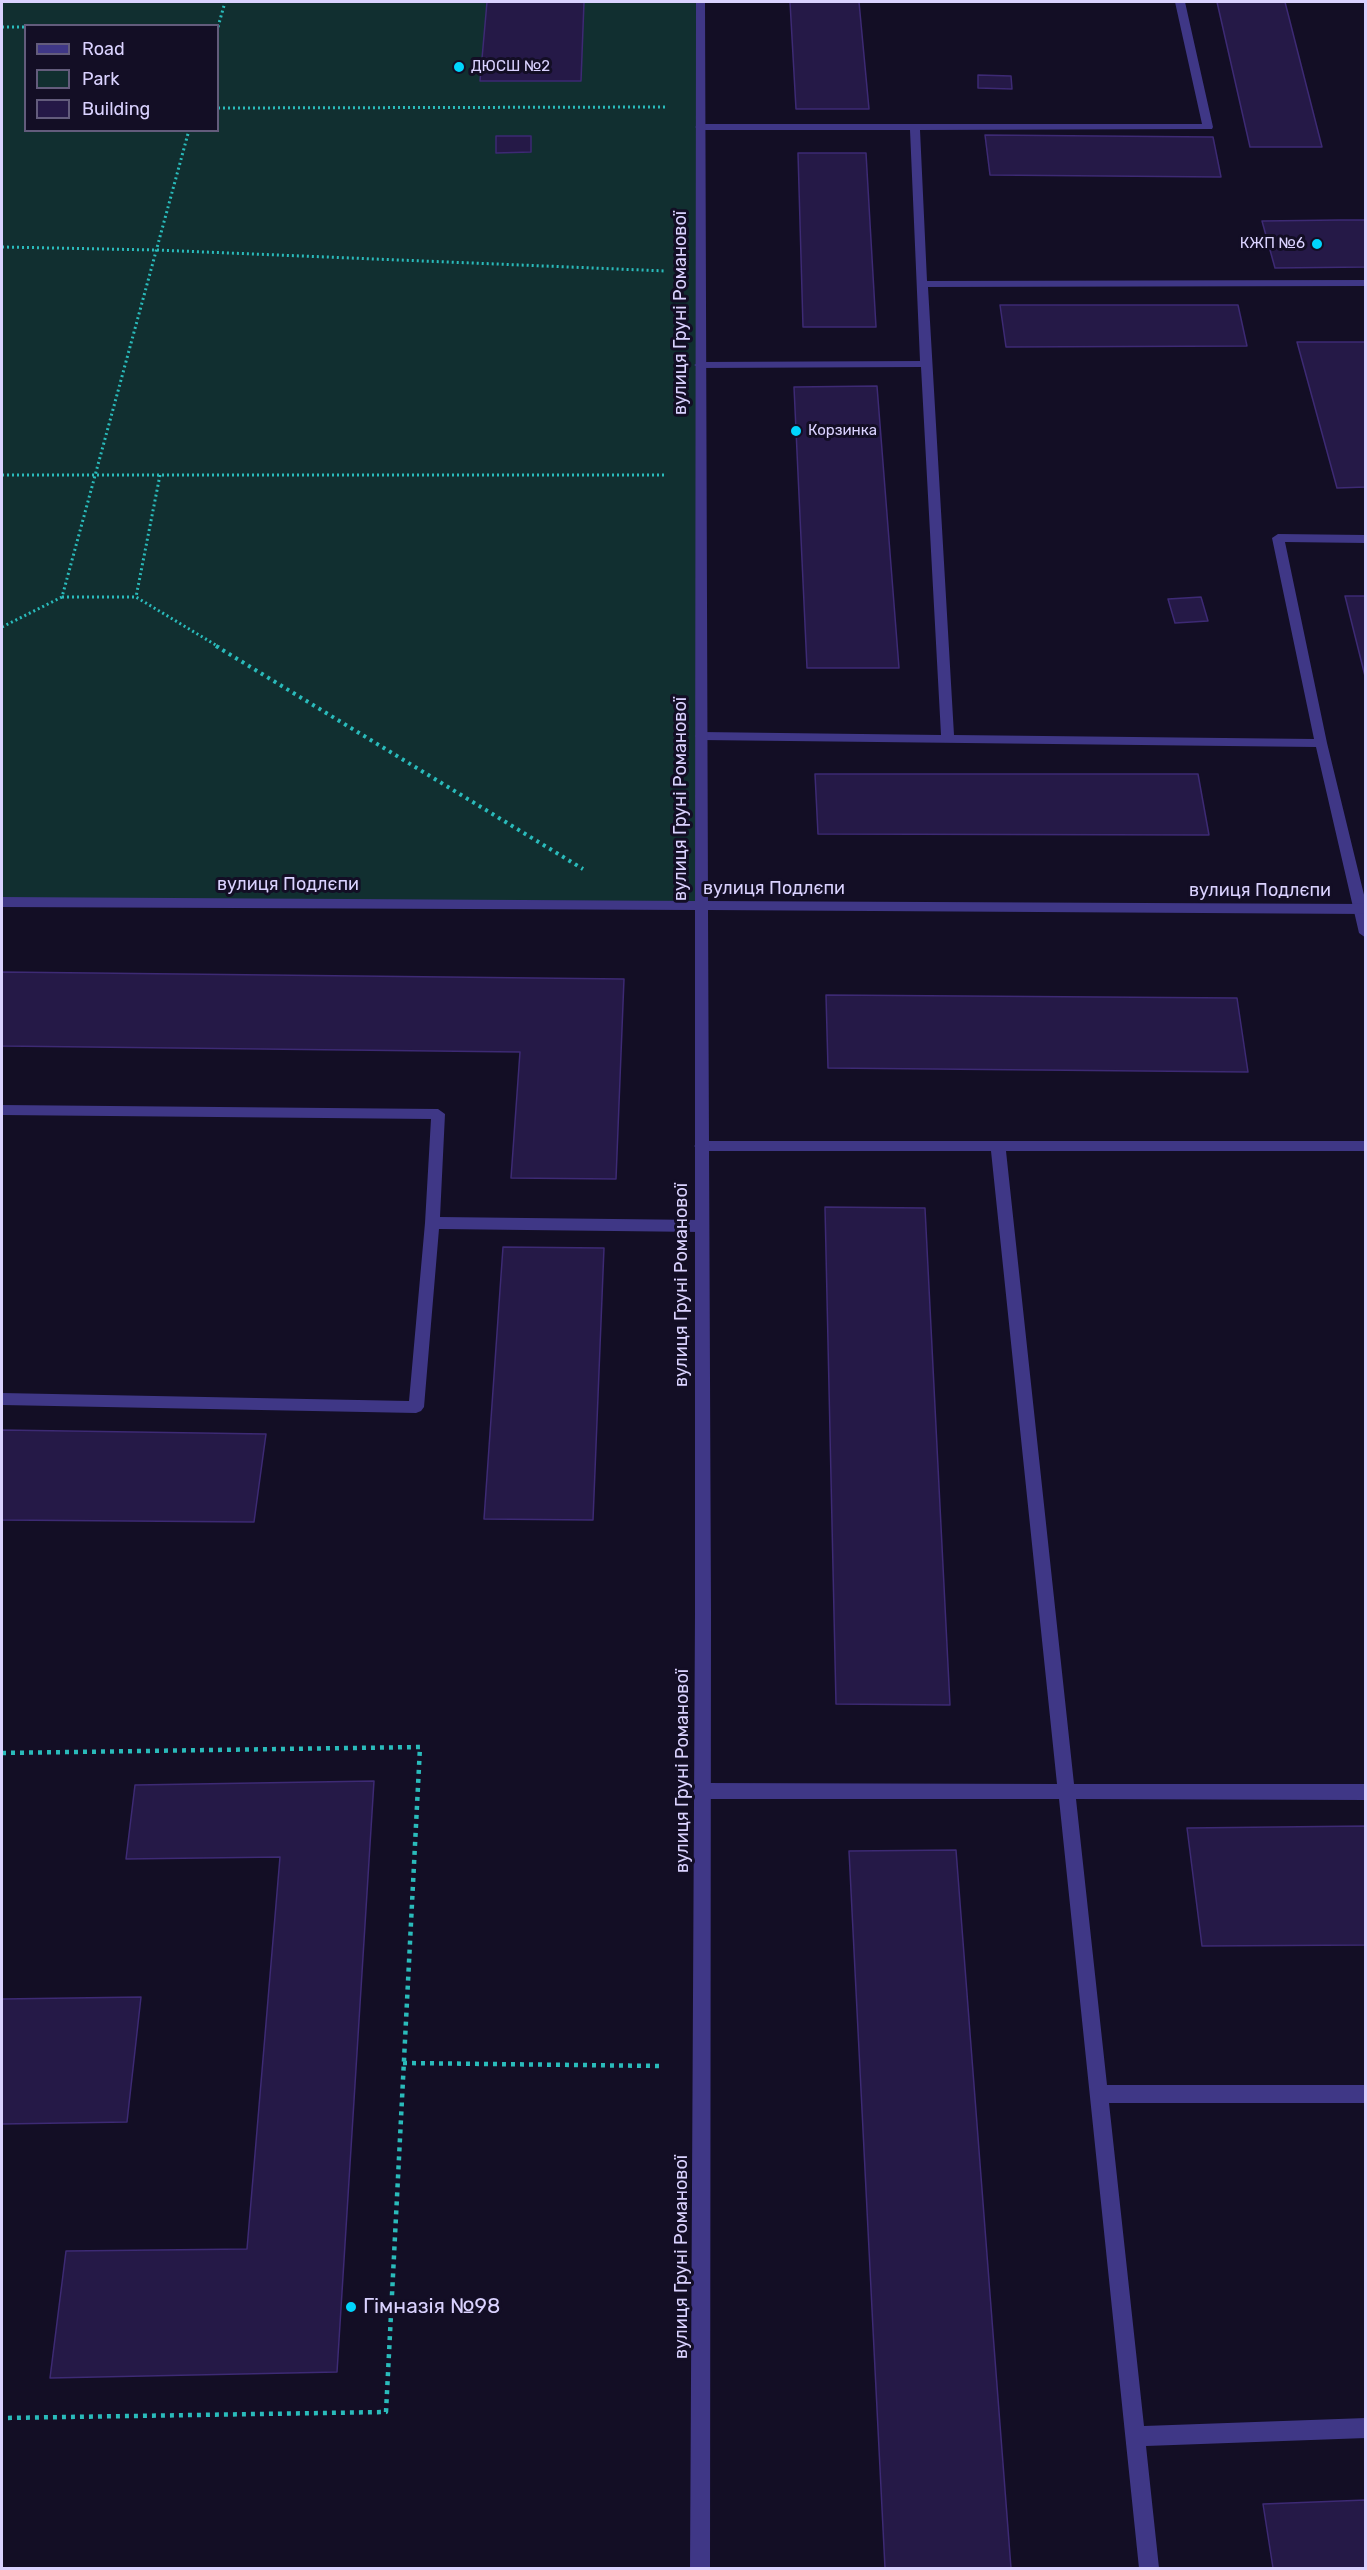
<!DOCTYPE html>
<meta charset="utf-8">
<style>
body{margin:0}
#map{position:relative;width:1367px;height:2570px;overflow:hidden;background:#130e25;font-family:Rubik,sans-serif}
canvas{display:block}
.frame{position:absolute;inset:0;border:3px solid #dad2ff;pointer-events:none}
.legend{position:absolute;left:24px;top:24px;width:195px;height:108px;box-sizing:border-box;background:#130e25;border:2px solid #635c7c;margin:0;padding:8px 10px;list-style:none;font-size:18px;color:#dad2ff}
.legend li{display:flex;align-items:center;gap:12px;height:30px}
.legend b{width:30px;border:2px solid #635c7c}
</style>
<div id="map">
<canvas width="1367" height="2570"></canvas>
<div class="frame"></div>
<ul class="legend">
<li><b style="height:8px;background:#3f3786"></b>Road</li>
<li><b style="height:16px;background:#112f30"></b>Park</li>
<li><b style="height:16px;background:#251947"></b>Building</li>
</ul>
</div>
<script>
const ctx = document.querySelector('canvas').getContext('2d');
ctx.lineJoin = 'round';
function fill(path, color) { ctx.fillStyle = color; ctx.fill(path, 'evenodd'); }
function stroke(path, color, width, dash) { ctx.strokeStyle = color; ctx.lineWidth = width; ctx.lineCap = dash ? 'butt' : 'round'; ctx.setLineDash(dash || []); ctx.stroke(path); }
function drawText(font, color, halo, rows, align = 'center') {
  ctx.font = font + ' Rubik,sans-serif'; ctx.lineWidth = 6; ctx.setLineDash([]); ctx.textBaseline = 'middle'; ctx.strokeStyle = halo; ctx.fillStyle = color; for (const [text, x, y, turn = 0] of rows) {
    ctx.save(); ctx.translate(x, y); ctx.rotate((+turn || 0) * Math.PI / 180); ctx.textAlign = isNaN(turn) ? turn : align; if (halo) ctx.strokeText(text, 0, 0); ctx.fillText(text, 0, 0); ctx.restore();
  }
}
fill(new Path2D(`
 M2,2H700L701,907L2,902ZM26,26H218V130H26Z`), '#112f30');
const building = new Path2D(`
 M487,2H584L581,81H480Z
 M790,2H859L869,109H796Z
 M1217,2H1285L1322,147H1250Z
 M978,75L1011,76L1012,89L978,88Z
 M985,135L1213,137L1221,177L990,175Z
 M496,136H531V152L496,153Z
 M798,153H866L876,327H803Z
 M1339,220H1366V267L1275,268L1262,221Z
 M1000,305H1238L1247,346L1006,347Z
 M1297,342H1366V487L1337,488Z
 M877,386L899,668H807L794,387Z
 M1345,596H1366V680Z
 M1201,597L1208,621L1175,623L1168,599Z
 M815,774H1198L1209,835L818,834Z
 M2,972L624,979L616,1179L511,1178L520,1052L2,1046Z
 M826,995L1237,998L1248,1072L828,1068Z
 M825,1207L925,1208L950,1705L836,1704Z
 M503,1247L604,1248L593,1520L484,1519Z
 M2,1430L266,1434L254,1522L2,1520Z
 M374,1781L337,2372L50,2378L66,2251L247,2249L280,1857L126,1859L135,1785Z
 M1366,1826V1945L1202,1946L1187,1828Z
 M956,1850L1011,2568H885L849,1851Z
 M141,1997L127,2122L2,2124V1999Z
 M1366,2500V2568H1273L1263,2504Z`);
fill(building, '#251947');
stroke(building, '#3d2a74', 1.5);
stroke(new Path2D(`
 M2,27H26
 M218,27L225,2
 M218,108L667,107
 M2,247L156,250L666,271
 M2,475H664
 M160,475L136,597L219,647
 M62,597H136
 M2,627L62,597L189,130`), '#2abbbb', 3, [2, 3]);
stroke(new Path2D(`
 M216,646L583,869`), '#2abbbb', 4, [3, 4.5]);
stroke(new Path2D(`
 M2,1753L420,1747L386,2412L2,2418
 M403,2063L663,2066`), '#2abbbb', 4.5, [4, 5]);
fill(new Path2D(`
 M1175,2H1185L1213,127L1212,129L920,130L927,281L1366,280V286L928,287L954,735L1314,739L1272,538L1278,534L1366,535V543L1285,542L1327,743L1366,903V938L1359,933L1316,747L701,740L695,736L701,732L941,735L921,367L700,368L694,365L700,362L920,361L910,130H700L695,127L700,124H1202Z
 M2,1105L438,1109L445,1114L440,1217L701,1220L706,1222L708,1226L706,1230L701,1232L439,1229L424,1407L421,1411L416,1413L2,1405V1393L409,1401L425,1223L431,1119L2,1115Z
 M701,1141H1366V1151H1006L1074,1784H1366V1800L1076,1799L1107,2085H1366V2103H1109L1144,2426L1366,2418V2438L1146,2446L1159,2568H1139L1059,1799H702L696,1796L693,1791L696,1786L702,1783L1057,1784L991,1151H701L694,1146Z`), '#3f3786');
fill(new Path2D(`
 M696,2H705L708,901L1366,904V914L708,910L711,1612L710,2568H690L695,1612V910L2,907V897L695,901Z`), '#3f3786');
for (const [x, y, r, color] of [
 [459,67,6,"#00d5fd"],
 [1317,244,6,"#00d5fd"],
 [796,431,6,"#00d5fd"],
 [351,2307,6,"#00d5fd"]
]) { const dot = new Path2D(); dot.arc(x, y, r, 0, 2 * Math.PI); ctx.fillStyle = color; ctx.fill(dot); stroke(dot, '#130e25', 2); }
drawText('15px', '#dad2ff', '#130e25', [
 ["ДЮСШ №2",471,67],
 ["КЖП №6",1305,244,"right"],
 ["Корзинка",808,431]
], 'left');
drawText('18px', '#dad2ff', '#130e25', [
 ["вулиця Груні Романової",681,313,-90],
 ["вулиця Груні Романової",681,799,-90],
 ["вулиця Подлєпи",288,885],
 ["вулиця Подлєпи",774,889],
 ["вулиця Подлєпи",1260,891],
 ["вулиця Груні Романової",682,1285,-90],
 ["вулиця Груні Романової",683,1771,-90],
 ["вулиця Груні Романової",682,2257,-90]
]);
drawText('21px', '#dad2ff', '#130e25', [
 ["Гімназія №98",363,2307]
], 'left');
</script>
